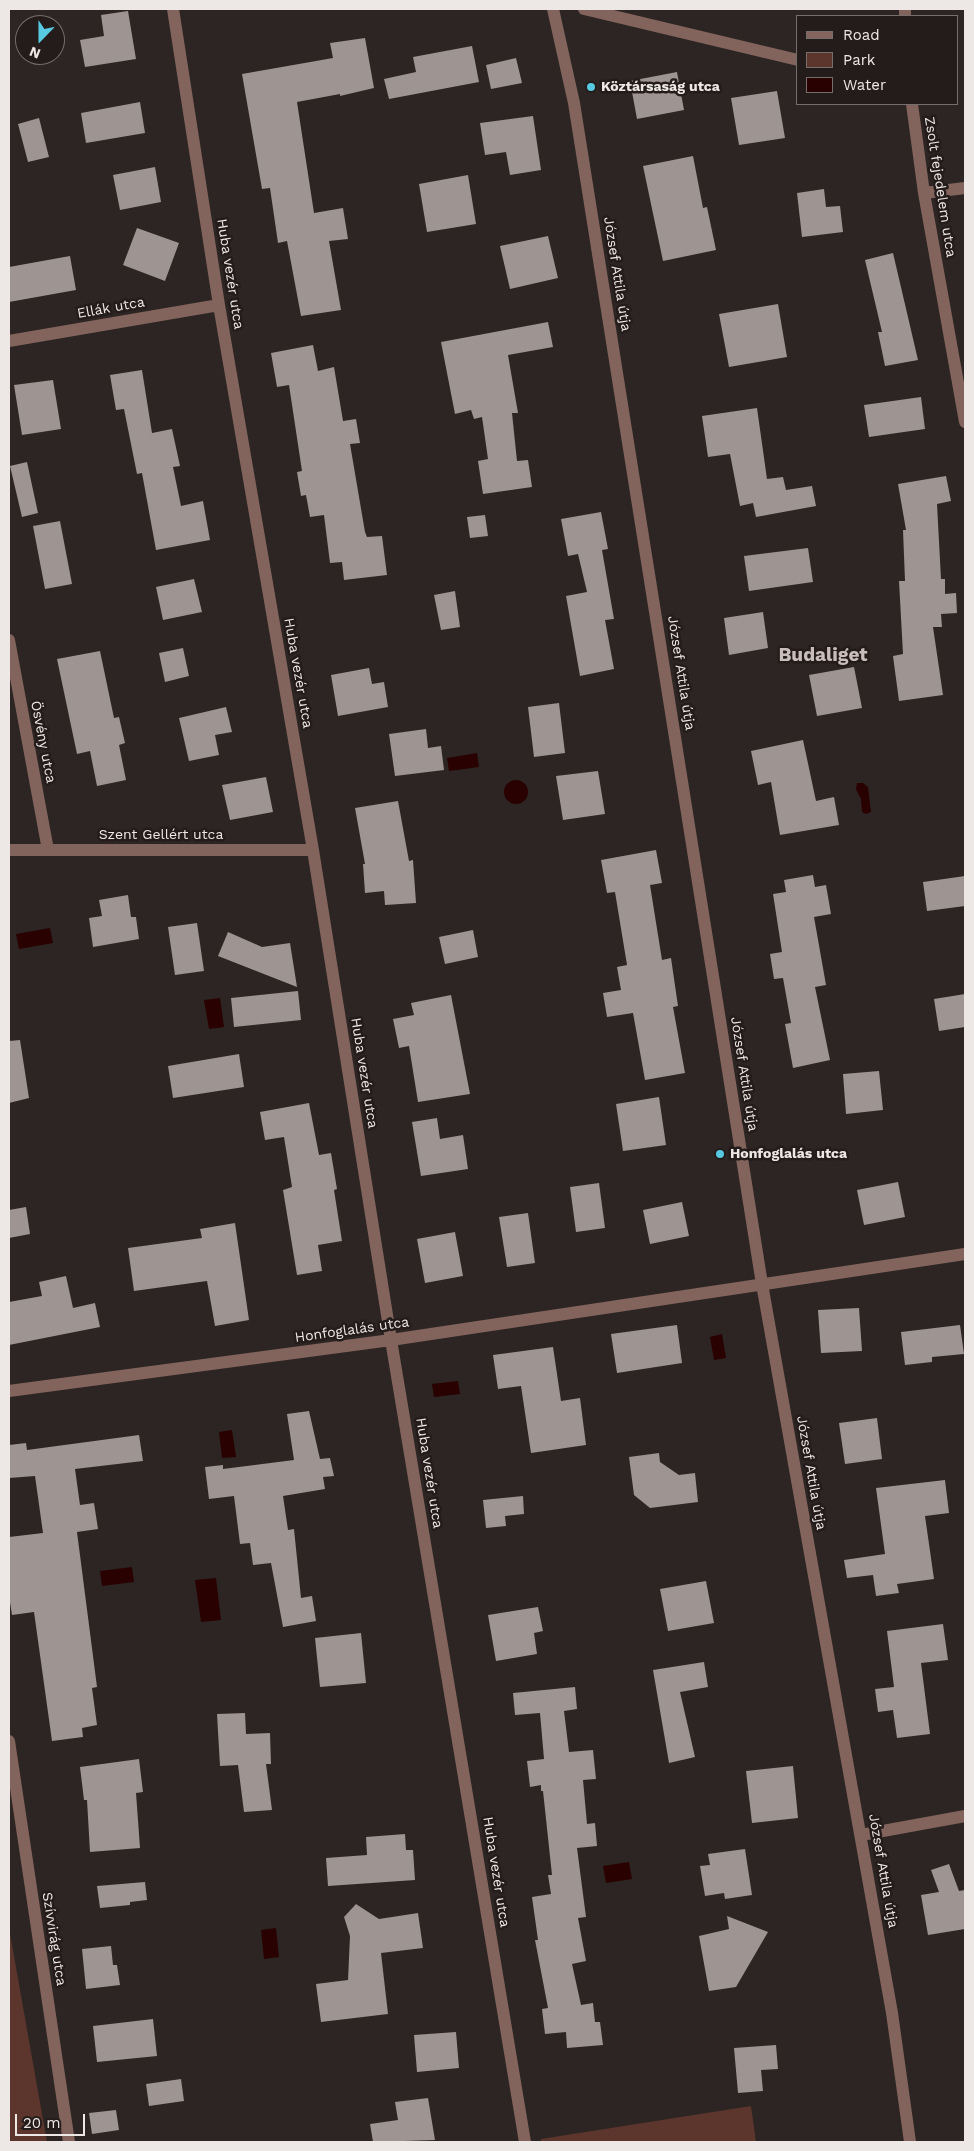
<!DOCTYPE html>
<meta charset="utf-8">
<style>
body{margin:0}
#map{position:relative;width:974px;height:2151px;overflow:hidden;background:#2d2523;font-family:"Work Sans",sans-serif}
canvas{display:block}
.frame{position:absolute;inset:0;border:10px solid #ede8e6;pointer-events:none}
.legend{position:absolute;left:796px;top:15px;width:162px;height:90px;box-sizing:border-box;background:#241c1a;border:1px solid #746e6c;margin:0;padding:6px 9px;list-style:none;font-size:15px;color:#ede8e6}
.legend li{display:flex;align-items:center;gap:10px;height:25px}
.legend b{width:25px;border:1px solid #746e6c}
.north{position:absolute;left:15px;top:15px;width:50px;height:50px;box-sizing:border-box;background:#241c1a;border:1px solid #746e6c;border-radius:50%;rotate:202deg;font-size:14px;font-weight:700;line-height:20px;text-align:center;color:#ede8e6}
.north::after{content:'';display:block;margin:auto;width:18px;height:22px;background:#57c9e1;clip-path:polygon(50% 0,100% 100%,50% 72%,0 100%)}
.scale{position:absolute;left:15px;top:2114px;width:70px;height:22px;box-sizing:border-box;border:2px solid #ede8e6;border-top:0;padding-left:6px;font-size:15px;line-height:18px;white-space:nowrap;color:#ede8e6;-webkit-text-stroke:4px #241c1a;paint-order:stroke}
</style>
<div id="map">
<canvas width="974" height="2151"></canvas>
<div class="frame"></div>
<ul class="legend">
<li><b style="height:6px;background:#82645d"></b>Road</li>
<li><b style="height:14px;background:#5c362d"></b>Park</li>
<li><b style="height:14px;background:#290100"></b>Water</li>
</ul>
<div class="north">N</div>
<div class="scale">20 m</div>
</div>
<script>
const ctx = document.querySelector('canvas').getContext('2d');
ctx.lineJoin = 'round';
function fill(path, color) { ctx.fillStyle = color; ctx.fill(path, 'evenodd'); }
function stroke(path, color, width, dash) { ctx.strokeStyle = color; ctx.lineWidth = width; ctx.lineCap = dash ? 'butt' : 'round'; ctx.setLineDash(dash || []); ctx.stroke(path); }
function drawText(font, color, halo, rows, align = 'center') {
  ctx.font = font + ' "Work Sans",sans-serif'; ctx.lineWidth = 5; ctx.setLineDash([]); ctx.textBaseline = 'middle'; ctx.strokeStyle = halo; ctx.fillStyle = color; for (const [text, x, y, turn = 0] of rows) {
    ctx.save(); ctx.translate(x, y); ctx.rotate((+turn || 0) * Math.PI / 180); ctx.textAlign = isNaN(turn) ? turn : align; if (halo) ctx.strokeText(text, 0, 0); ctx.fillText(text, 0, 0); ctx.restore();
  }
}
fill(new Path2D(`
 M9,1928L47,2142H9Z
 M751,2106L756,2142H541V2139Z`), '#5c362d');
fill(new Path2D(`
 M477,753L479,767L449,771L447,758Z
 M504 792a12 12 0 1 1 24 0a12 12 0 1 1-24 0Z
 M857,783H863L868,787L871,812L866,814L862,812L861,799L856,789Z
 M50,928L53,943L19,949L16,934Z
 M220,998L224,1027L209,1029L204,1000Z
 M722,1334L726,1358L714,1360L710,1337Z
 M458,1381L460,1394L434,1397L432,1384Z
 M232,1430L236,1457L222,1458L219,1432Z
 M132,1567L134,1582L102,1586L100,1571Z
 M216,1578L221,1620L201,1622L195,1580Z
 M629,1862L632,1879L606,1883L603,1866Z
 M276,1928L279,1957L264,1959L261,1930Z`), '#290100');
fill(new Path2D(`
 M128,11L136,59L85,67L80,40L104,36L101,15Z
 M365,38L374,88L340,96V94L297,102L314,213L343,208L348,239L329,241L341,310L301,316L287,241L278,243L270,188L262,189L242,74L333,58L330,43Z
 M472,46L479,82L389,99L384,79L416,72L413,57Z
 M516,58L522,83L491,89L486,65Z
 M677,72L684,110L637,119L630,81Z
 M777,91L785,138L739,145L731,98Z
 M140,102L145,133L86,143L81,113Z
 M533,116L541,170L510,175L506,152L485,155L480,123Z
 M39,118L49,157L28,162L18,124Z
 M693,156L703,208L707,207L716,250L663,261L643,166Z
 M155,167L161,202L120,210L113,175Z
 M468,175L476,224L427,232L419,184Z
 M824,189L826,207L840,206L843,232L802,237L797,193Z
 M137,228L179,243L165,281L123,265Z
 M548,236L558,278L510,289L500,246Z
 M893,253L918,360L885,366L878,332H882L865,260Z
 M70,256L76,290L9,302V267Z
 M778,304L787,357L729,367L719,314Z
 M548,322L553,347L508,355L518,413H512L517,461L528,460L532,487L483,494L478,461L488,459L482,417L474,419L471,410L455,414L441,342Z
 M313,345L318,371L334,367L343,421L356,419L360,443L350,444L365,532L367,537L382,536L387,575L344,580L342,562L330,563L324,515L310,517L306,495L301,496L297,472L302,471L289,385L277,387L271,353Z
 M142,370L152,433L172,429L180,466L173,467L181,506L203,501L210,540L156,550L142,473L137,474L124,409L116,410L110,375Z
 M53,380L61,429L22,435L14,385Z
 M921,397L925,429L869,437L864,405Z
 M757,408L767,479L783,477L786,490L812,486L816,506L756,517L753,503L740,506L730,454L708,457L702,416Z
 M27,462L38,513L22,517L10,466Z
 M946,476L951,501L937,504L941,579H945V594L956,593L957,613L941,614L942,627H933L943,695L899,701L893,656L903,654L899,581H905L903,530H906L898,484Z
 M601,512L608,549L602,550L614,619L605,620L614,669L580,676L566,596L587,592L578,554L568,556L561,519Z
 M485,515L488,536L470,538L467,517Z
 M60,521L72,584L45,589L33,526Z
 M808,548L813,582L749,591L744,556Z
 M194,579L202,612L163,620L156,587Z
 M455,591L460,627L441,630L434,595Z
 M763,612L768,648L729,655L724,618Z
 M183,648L189,676L165,682L159,653Z
 M100,651L114,718L119,717L125,743L119,745L126,780L97,786L90,751L77,754L57,659Z
 M854,667L862,708L817,716L809,675Z
 M369,668L372,684L384,682L388,707L338,716L331,675Z
 M559,703L565,753L534,757L528,707Z
 M226,707L232,732L215,735L219,755L189,761L179,718Z
 M426,729L428,748L441,746L444,770L395,776L389,734Z
 M803,740L816,801L834,797L839,825L780,835L771,782L758,785L751,751Z
 M598,771L605,814L563,820L556,776Z
 M266,777L273,812L230,820L222,785Z
 M398,801L409,861L413,860L416,903L385,905L384,891L365,893L363,864H365L355,808Z
 M656,850L662,883L650,885L662,960L671,958L678,1006L673,1007L685,1073L645,1080L633,1013L607,1017L603,993L621,990L617,967L627,965L615,892L607,893L601,860Z
 M813,875L815,887L826,885L831,914L814,917L826,985L815,987L830,1060L793,1068L785,1024L791,1023L783,978L774,979L770,954L782,952L773,894L786,892L784,880Z
 M965,876V906L927,911L923,882Z
 M128,895L131,917H136L139,939L93,947L89,918L102,916L99,900Z
 M197,923L204,971L175,975L168,927Z
 M473,930L478,957L445,964L439,937Z
 M228,932L262,947L290,943L297,987L218,956Z
 M298,991L301,1020L234,1027L231,998Z
 M965,994V1027L939,1031L934,999Z
 M451,995L470,1094L418,1102L409,1046L399,1048L393,1019L414,1015L411,1003Z
 M20,1040L29,1098L9,1103V1041Z
 M239,1054L244,1087L173,1098L168,1066Z
 M879,1071L883,1110L846,1114L843,1074Z
 M659,1097L666,1145L623,1151L616,1104Z
 M309,1103L319,1155L331,1153L337,1189L334,1190L342,1241L318,1245L322,1271L297,1275L283,1190L292,1187L284,1137L265,1140L260,1112Z
 M437,1118L440,1139L463,1135L468,1169L421,1176L412,1122Z
 M898,1182L905,1217L864,1225L857,1190Z
 M599,1183L605,1228L576,1232L570,1187Z
 M682,1202L689,1236L650,1244L643,1210Z
 M26,1207L30,1234L9,1238V1210Z
 M528,1213L535,1263L507,1267L499,1217Z
 M235,1223L249,1320L215,1326L207,1281L134,1291L128,1248L202,1238L200,1229Z
 M455,1232L463,1276L425,1283L417,1239Z
 M66,1276L73,1308L95,1303L100,1327L9,1345V1302L42,1296L39,1282Z
 M859,1308L862,1351L821,1353L818,1310Z
 M677,1325L682,1363L617,1373L611,1334Z
 M960,1325L964,1354L932,1357V1362L905,1365L901,1332Z
 M553,1347L561,1401L580,1398L586,1445L531,1453L521,1386L498,1389L493,1355Z
 M309,1411L320,1459L330,1458L334,1476L323,1477L325,1489L283,1496L288,1530L294,1529L301,1598L312,1596L316,1621L283,1627L271,1563L253,1565L250,1543L240,1544L234,1496L209,1499L205,1467L223,1465V1469L294,1460L287,1414Z
 M877,1418L882,1459L845,1464L839,1423Z
 M139,1435L143,1461L75,1469L80,1505L94,1503L98,1529L77,1532L97,1687L92,1688L97,1725L82,1728L83,1737L52,1741L34,1612L12,1615L9,1596V1537L43,1533L35,1476L9,1478V1445L26,1443L27,1450Z
 M659,1453L660,1462L679,1475L695,1473L698,1502L650,1508L634,1495L629,1457Z
 M945,1480L949,1513L925,1516L934,1579L897,1584L899,1593L876,1596L873,1575L847,1578L844,1560L885,1554L876,1488Z
 M523,1496L524,1514L505,1516L506,1526L486,1528L483,1500Z
 M706,1581L714,1623L668,1631L660,1589Z
 M538,1607L543,1631L534,1633L537,1654L496,1661L488,1615Z
 M943,1624L948,1660L921,1663L930,1734L897,1738L893,1710L878,1712L875,1689L894,1687L887,1631Z
 M361,1633L366,1683L320,1687L315,1638Z
 M704,1662L708,1687L680,1692L695,1757L669,1763L653,1670Z
 M575,1687L577,1709L564,1711L569,1752L593,1750L596,1779L583,1780L587,1824L595,1823L597,1846L577,1848L586,1917L578,1918L586,1961L572,1964L581,2005L593,2003L595,2022H600L603,2045L567,2048L566,2032L545,2034L542,2009L548,2008L535,1940H538L532,1897L551,1894L548,1875H552L543,1791H541V1785L530,1787L527,1761L544,1759L540,1713L515,1715L513,1693Z
 M245,1713L246,1734L270,1733L271,1764H266L272,1810L244,1812L238,1765L220,1766L217,1714Z
 M139,1759L143,1792L136,1793L140,1848L90,1852L87,1800H84L80,1767Z
 M793,1766L798,1818L752,1823L746,1771Z
 M405,1834L406,1850H413L415,1880L328,1886L326,1858L367,1855L366,1837Z
 M745,1849L752,1895L725,1899L724,1893L705,1896L700,1866L710,1865L708,1854Z
 M949,1864L959,1891L965,1890V1929L928,1935L921,1895L939,1892L931,1870Z
 M145,1882L147,1900L130,1902V1905L100,1908L97,1886Z
 M356,1904L379,1919L418,1913L423,1948L381,1953L388,2014L321,2022L316,1984L348,1980L350,1936L344,1917Z
 M727,1916L768,1932L736,1987L709,1991L699,1936L729,1929Z
 M111,1946L113,1965H117L120,1985L86,1989L82,1949Z
 M153,2019L157,2056L97,2062L93,2026Z
 M456,2032L459,2068L417,2072L414,2035Z
 M776,2045L778,2069L761,2070L763,2091L738,2093L734,2048Z
 M181,2079L184,2101L149,2106L146,2084Z
 M428,2098L435,2140L373,2142L370,2124L398,2120L395,2102Z
 M116,2110L119,2130L92,2134L89,2113Z`), '#9e9491');
stroke(new Path2D(`
 M173,9L219,305L313,850L391,1340L525,2142
 M553,9L574,103L762,1284L892,2013L910,2142
 M584,9L798,60
 M905,9V16
 M912,104L924,193L965,422
 M924,193L965,188
 M9,341L219,305
 M9,640L48,850
 M9,850H313
 M9,1391L391,1340L965,1254
 M9,1741L69,2142
 M861,1835L965,1816`), '#82645d', 12);
for (const [x, y, r, color] of [
 [591,87,5,"#57c9e1"],
 [720,1154,5,"#57c9e1"]
]) { const dot = new Path2D(); dot.arc(x, y, r, 0, 2 * Math.PI); ctx.fillStyle = color; ctx.fill(dot); stroke(dot, '#241c1a', 2); }
drawText('bold 14px', '#ede8e6', '#241c1a', [
 ["Köztársaság utca",601,87],
 ["Honfoglalás utca",730,1154]
], 'left');
drawText('14px', '#ede8e6', '#241c1a', [
 ["Zsolt fejedelem utca",940,187,81],
 ["Huba vezér utca",230,274,81],
 ["József Attila útja",617,274,81],
 ["Ellák utca",111,308,-10],
 ["Huba vezér utca",298,673,80],
 ["József Attila útja",681,673,81],
 ["Ösvény utca",43,742,79],
 ["Szent Gellért utca",161,835],
 ["Huba vezér utca",364,1073,81],
 ["József Attila útja",744,1074,81],
 ["Honfoglalás utca",352,1330,-8],
 ["Huba vezér utca",429,1473,81],
 ["József Attila útja",811,1473,80],
 ["József Attila útja",883,1871,80],
 ["Huba vezér utca",496,1872,81],
 ["Szívvirág utca",54,1939,81]
]);
drawText('bold 19px', '#c9bebc', '#241c1a', [
 ["Budaliget",823,655]
]);
</script>
